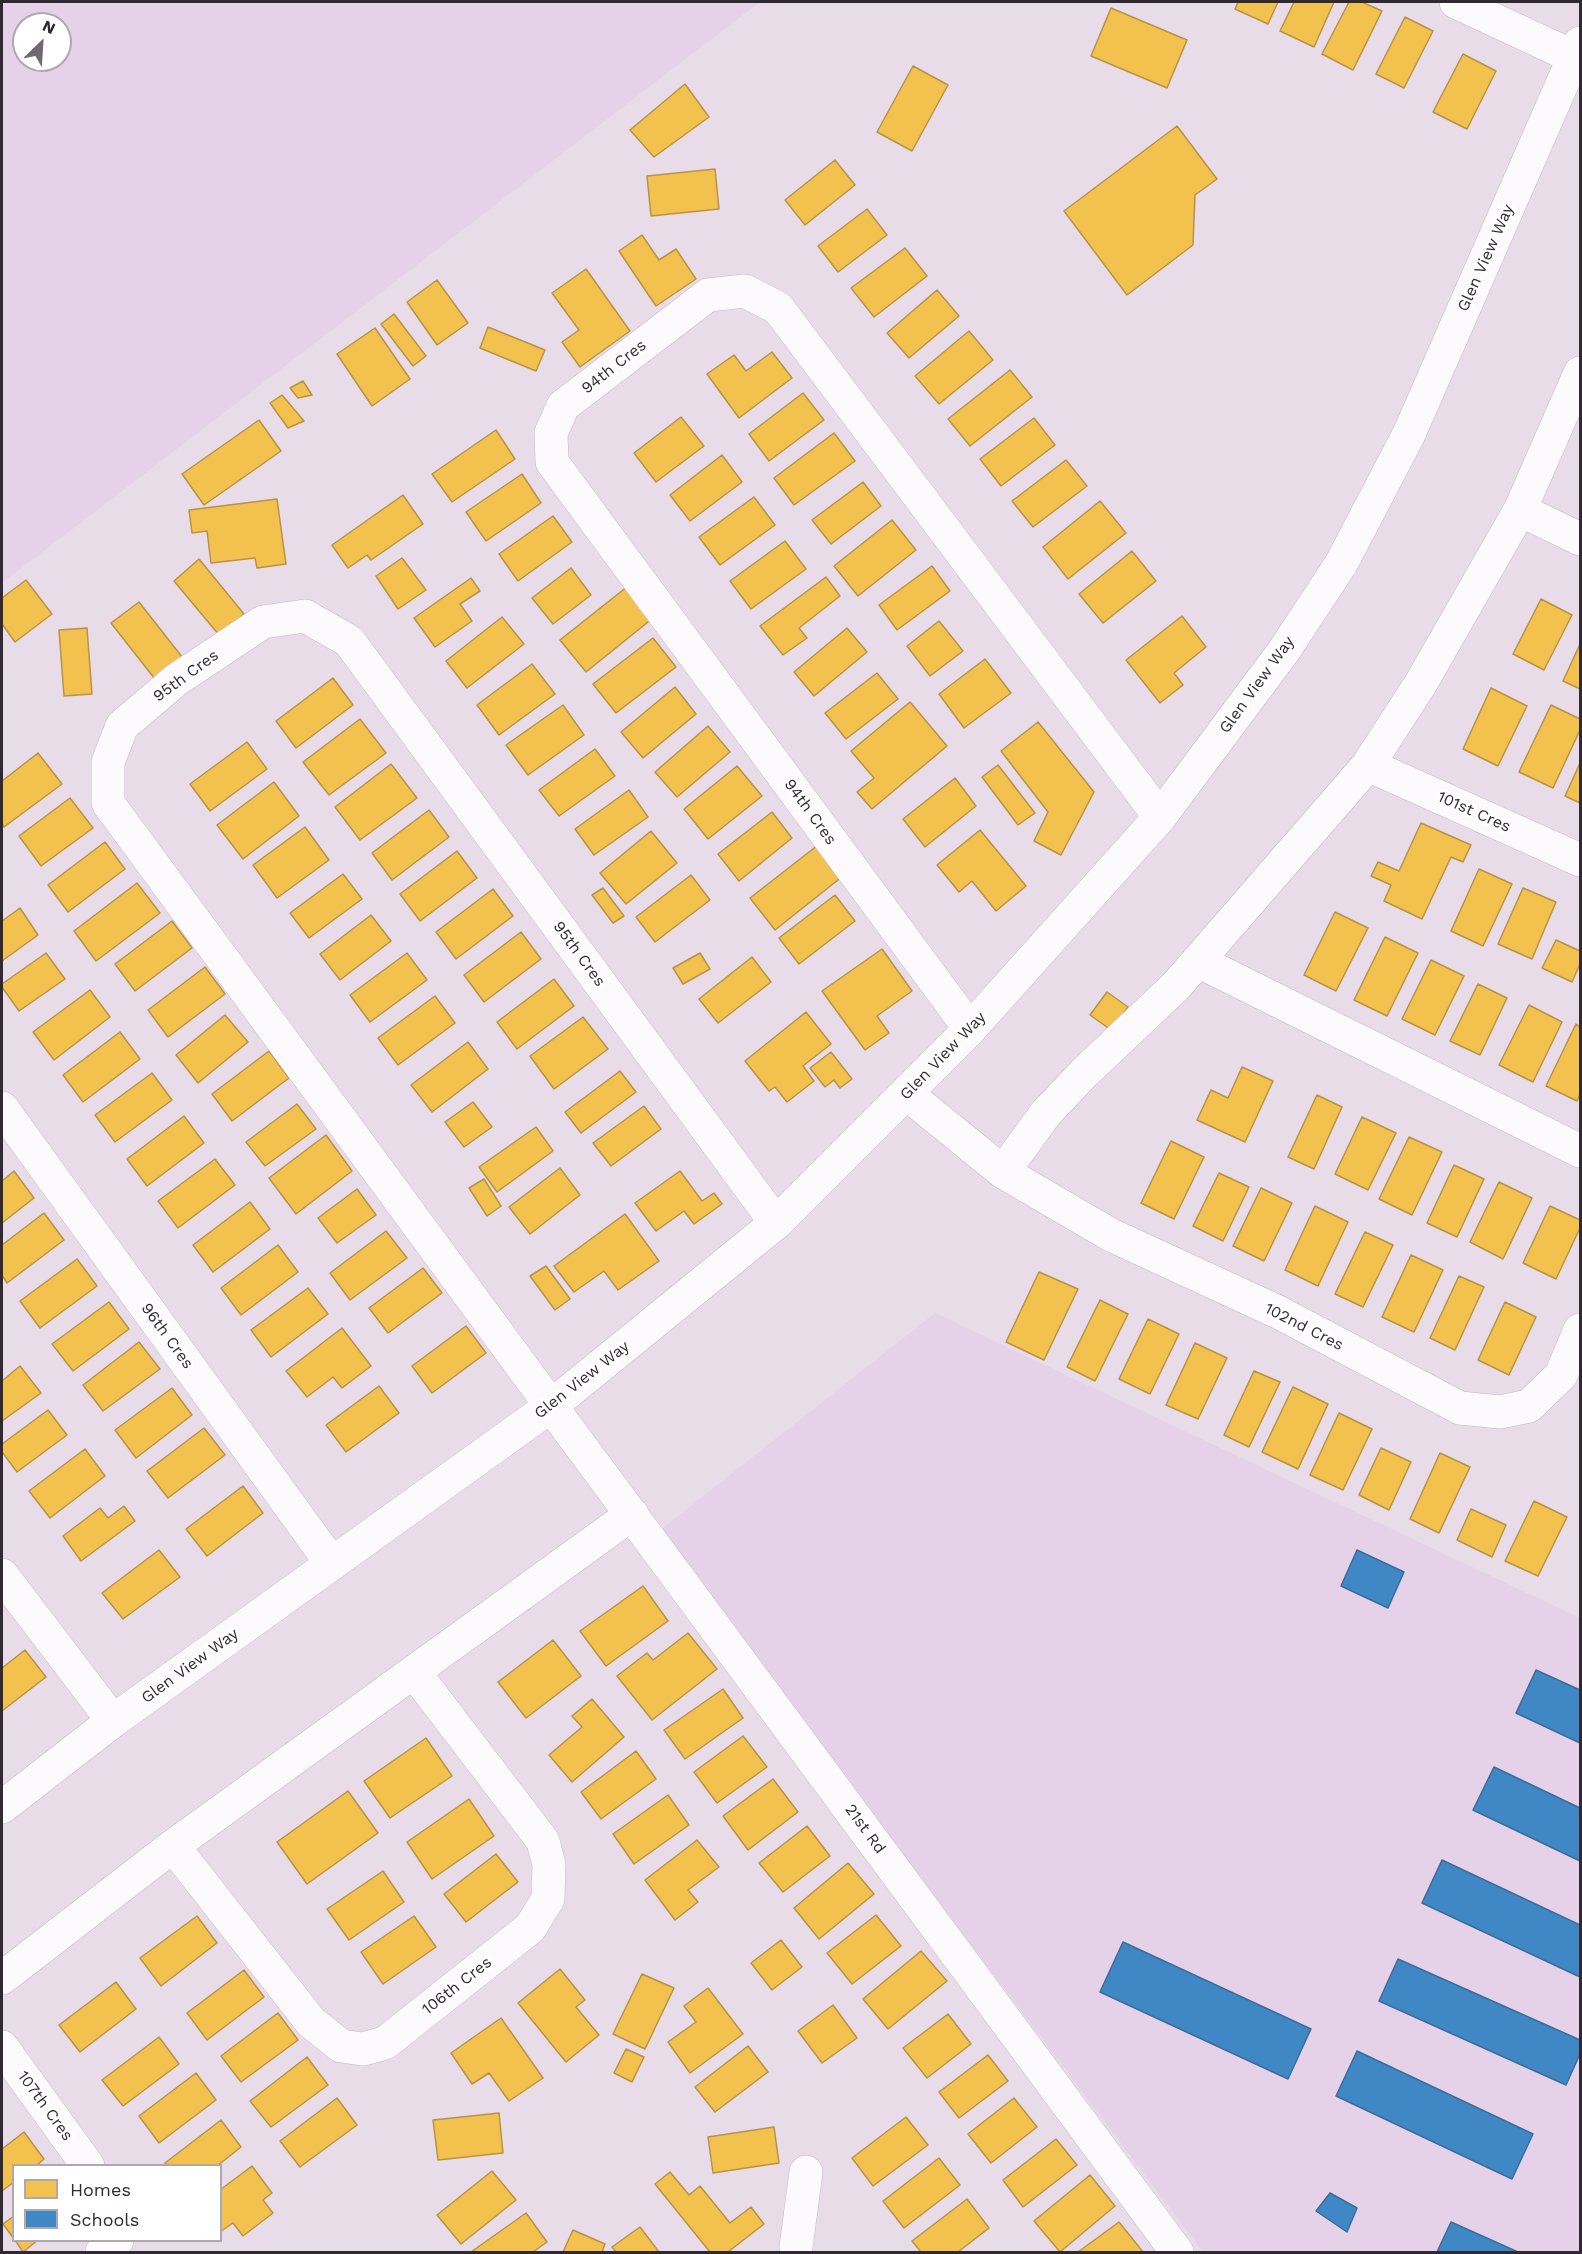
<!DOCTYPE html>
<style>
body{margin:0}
#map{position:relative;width:1582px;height:2254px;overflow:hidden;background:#e8dce8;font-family:"Work Sans",sans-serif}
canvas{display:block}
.frame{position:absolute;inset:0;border:3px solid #312932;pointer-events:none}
.legend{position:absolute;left:12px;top:2164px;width:210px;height:78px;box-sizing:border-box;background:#fff;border:2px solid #ada9ad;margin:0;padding:8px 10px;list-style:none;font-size:18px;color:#312932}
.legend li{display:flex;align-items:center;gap:12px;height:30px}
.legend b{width:30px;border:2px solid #ada9ad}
.north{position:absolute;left:12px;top:12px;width:60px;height:60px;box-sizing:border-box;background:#fff;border:2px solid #ada9ad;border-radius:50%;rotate:25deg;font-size:16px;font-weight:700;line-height:24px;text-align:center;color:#312932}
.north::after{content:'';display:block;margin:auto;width:21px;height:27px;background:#716872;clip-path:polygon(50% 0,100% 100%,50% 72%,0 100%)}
</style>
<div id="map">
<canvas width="1582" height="2254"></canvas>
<div class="frame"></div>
<ul class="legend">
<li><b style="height:16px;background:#f2c14e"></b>Homes</li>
<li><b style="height:16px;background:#3f88c5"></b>Schools</li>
</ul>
<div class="north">N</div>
</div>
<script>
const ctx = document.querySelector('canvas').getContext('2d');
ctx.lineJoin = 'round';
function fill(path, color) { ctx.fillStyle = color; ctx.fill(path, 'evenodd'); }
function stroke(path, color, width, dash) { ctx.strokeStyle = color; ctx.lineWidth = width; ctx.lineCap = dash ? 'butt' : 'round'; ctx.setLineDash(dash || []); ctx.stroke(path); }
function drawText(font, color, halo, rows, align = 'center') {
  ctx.font = font + ' "Work Sans",sans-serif'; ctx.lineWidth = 6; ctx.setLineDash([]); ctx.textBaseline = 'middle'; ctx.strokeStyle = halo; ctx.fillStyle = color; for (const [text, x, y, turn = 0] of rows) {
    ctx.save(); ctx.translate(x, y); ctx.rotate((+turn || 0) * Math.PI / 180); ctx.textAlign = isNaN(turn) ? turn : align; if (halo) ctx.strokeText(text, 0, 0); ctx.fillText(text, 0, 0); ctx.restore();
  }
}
fill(new Path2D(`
 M2,2H760L2,583ZM24,24H60V60H24Z
 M935,1313L1580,1618V2252H1203L659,1531Z`), '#e6d2e8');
const homes = new Path2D(`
 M1238,2H1278L1268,24L1235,9Z
 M1294,2H1334L1314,47L1280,31Z
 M1349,2H1362L1382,11L1353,70L1322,54Z
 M1111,8L1187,40L1167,88L1091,56Z
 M1405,17L1433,31L1404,88L1376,74Z
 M1463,54L1496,71L1467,129L1433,112Z
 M913,66L948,85L912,151L877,132Z
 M685,84L709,117L654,157L630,130Z
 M1177,126L1217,179L1195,195L1193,245L1127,295L1064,211Z
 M835,160L855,185L805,225L785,200Z
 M715,169L719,209L651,216L647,176Z
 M867,209L887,235L838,272L818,246Z
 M642,235L659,260L676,249L696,279L656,306L619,251Z
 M905,248L927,276L874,317L851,288Z
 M586,269L630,331L580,367L562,342L579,330L552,293Z
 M437,280L468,323L437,345L407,302Z
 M937,290L959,316L909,358L887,333Z
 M394,314L426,356L413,366L381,324Z
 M488,327L545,350L536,371L480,348Z
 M375,328L410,379L372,406L337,354Z
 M969,331L993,360L939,404L915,376Z
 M772,352L792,378L739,418L707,374L734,355L746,371Z
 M1010,370L1032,397L970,446L948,419Z
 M303,381L312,395L298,398L290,388Z
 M803,393L824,420L769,461L749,434Z
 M282,395L304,421L288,428L270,403Z
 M681,417L704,446L656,482L634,453Z
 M1034,418L1055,445L1001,486L980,459Z
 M259,420L281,451L204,505L182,474Z
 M496,430L515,459L452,502L432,474Z
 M834,433L855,461L794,505L774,478Z
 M722,455L742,482L690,521L670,495Z
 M1066,460L1087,486L1033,527L1012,501Z
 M522,474L541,503L486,541L466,512Z
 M863,482L881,506L831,544L812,520Z
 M403,495L423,524L371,560L367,555L348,568L332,545Z
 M754,497L775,525L720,565L699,537Z
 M277,499L286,564L257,568L255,558L211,563L207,531L192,533L189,510Z
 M1100,501L1126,533L1068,579L1043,547Z
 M553,516L572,542L518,581L499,554Z
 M892,520L916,550L858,596L834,566Z
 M785,541L806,569L751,609L730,581Z
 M1132,551L1156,581L1103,623L1079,594Z
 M402,558L426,590L398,609L376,576Z
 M199,559L244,614L219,635L174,581Z
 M932,566L950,591L897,630L879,605Z
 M571,568L591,595L553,624L532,598Z
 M826,577L840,596L799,628L807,638L783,655L760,626Z
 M471,578L480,591L460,604L472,621L435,647L414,618Z
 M26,580L52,614L15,642L2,624V598Z
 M628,586L653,618L586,672L560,640Z
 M1541,599L1572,615L1544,670L1513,654Z
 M139,602L186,662L158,683L111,623Z
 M1182,616L1206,647L1174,673L1183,685L1160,703L1126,660Z
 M502,617L524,644L467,688L446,661Z
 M939,621L963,651L930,676L907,646Z
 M87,628L92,694L64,696L59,630Z
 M847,628L867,652L814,696L794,672Z
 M653,638L676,667L616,713L593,684Z
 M1580,644V689L1563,681Z
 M985,659L1011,693L964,728L939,694Z
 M532,664L555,694L499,735L477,705Z
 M877,673L898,699L846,739L825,713Z
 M333,678L353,705L296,748L276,721Z
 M675,687L696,714L643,758L621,732Z
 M1491,688L1527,706L1498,766L1463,749Z
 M910,702L947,746L872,809L857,792L874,778L851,751Z
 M563,705L584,735L528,775L506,745Z
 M1551,705L1580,719V730L1553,788L1519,772Z
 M360,719L386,753L329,795L303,762Z
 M1038,722L1094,792L1061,855L1034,841L1048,812L1001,751Z
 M708,726L730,752L677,797L655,772Z
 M247,742L267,769L210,811L190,784Z
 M595,749L615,776L559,816L539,790Z
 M38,753L62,784L4,827L2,824V781Z
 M1580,763V803L1565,796Z
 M391,764L417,798L360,840L335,807Z
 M998,765L1035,813L1018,825L982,777Z
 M737,766L762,796L708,839L684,809Z
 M955,778L976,806L925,847L903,819Z
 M274,782L299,816L243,859L217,825Z
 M629,790L648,817L594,855L575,829Z
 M70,798L93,828L41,866L19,836Z
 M429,810L449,837L392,880L372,853Z
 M772,812L792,838L739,881L718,854Z
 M1421,823L1471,845L1463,862L1451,857L1422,919L1384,901L1391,885L1371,876L1378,862L1399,871Z
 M305,827L329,860L277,898L253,865Z
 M980,830L1026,886L996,911L972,881L959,892L937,865Z
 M651,831L677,863L626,904L600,873Z
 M105,842L125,869L68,912L48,885Z
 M818,845L843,876L775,930L750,898Z
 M457,851L477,878L420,921L400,894Z
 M1479,869L1512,884L1483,946L1451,931Z
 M343,874L362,899L309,938L290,913Z
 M691,875L710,900L655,942L636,917Z
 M137,883L160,913L96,961L74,931Z
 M603,888L624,916L613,923L592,895Z
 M1523,888L1556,902L1532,959L1498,944Z
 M493,889L513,916L456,959L436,932Z
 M835,895L855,921L799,964L779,938Z
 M20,908L38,935L2,961V921Z
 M1335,912L1368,928L1336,991L1304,975Z
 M371,915L391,941L340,980L320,954Z
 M172,921L192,948L135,991L115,964Z
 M521,932L541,959L484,1002L464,975Z
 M1385,937L1418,953L1387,1016L1354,1000Z
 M1556,940L1580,951V964L1572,982L1542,968Z
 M882,949L912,991L877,1016L889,1033L865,1050L822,991Z
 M46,953L65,979L19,1011L2,987V984Z
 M407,953L427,980L370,1022L350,995Z
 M700,953L710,969L683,984L673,968Z
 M752,957L771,982L718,1023L699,999Z
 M1431,960L1464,976L1435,1035L1402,1019Z
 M205,967L225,994L168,1037L148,1010Z
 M554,979L574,1006L517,1049L497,1022Z
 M1478,984L1507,998L1480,1055L1450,1041Z
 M90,990L110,1017L54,1060L33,1032Z
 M1107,992L1128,1007L1111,1030L1090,1015Z
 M435,996L455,1023L398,1065L378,1038Z
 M1529,1005L1562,1022L1533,1082L1499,1065Z
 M806,1012L831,1044L803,1066L814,1081L787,1102L775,1087L769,1091L745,1061Z
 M225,1015L248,1042L198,1083L176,1055Z
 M583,1017L608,1049L554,1089L530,1056Z
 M1576,1024L1580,1027V1094L1577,1101L1546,1086Z
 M120,1032L140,1059L83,1102L63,1075Z
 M468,1042L488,1069L432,1112L411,1085Z
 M269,1051L289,1078L232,1121L212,1094Z
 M831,1052L852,1079L840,1088L834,1080L825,1087L810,1068Z
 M1242,1067L1273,1081L1245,1142L1197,1120L1211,1090L1228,1098Z
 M620,1071L636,1092L581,1133L565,1112Z
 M152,1073L172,1100L115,1142L95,1115Z
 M1317,1095L1342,1107L1314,1169L1288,1157Z
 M473,1102L492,1127L464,1147L445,1122Z
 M297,1104L316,1129L265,1166L246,1142Z
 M644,1106L661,1129L611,1166L593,1143Z
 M184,1116L204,1143L147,1186L127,1159Z
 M1362,1117L1396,1133L1368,1190L1335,1174Z
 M536,1127L553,1151L497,1192L479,1167Z
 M326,1135L352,1171L296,1214L269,1178Z
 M1409,1137L1442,1152L1412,1215L1379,1199Z
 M1171,1141L1204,1157L1174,1219L1141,1203Z
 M215,1159L235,1185L178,1228L158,1201Z
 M1454,1165L1484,1179L1457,1237L1427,1223Z
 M560,1168L580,1195L530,1234L509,1207Z
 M14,1171L34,1198L2,1223V1181Z
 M680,1171L702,1201L714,1193L722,1204L694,1224L684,1211L656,1231L635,1203Z
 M1219,1173L1249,1187L1223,1241L1193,1226Z
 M484,1179L501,1206L487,1216L469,1188Z
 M1499,1182L1532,1198L1503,1259L1470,1242Z
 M1261,1188L1292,1203L1264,1261L1233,1246Z
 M357,1189L376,1215L337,1243L318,1218Z
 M250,1202L270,1229L213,1272L193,1245Z
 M1315,1206L1348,1222L1318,1286L1285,1270Z
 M1550,1206L1580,1220V1228L1556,1279L1523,1263Z
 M44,1213L64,1240L7,1283L2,1275V1245Z
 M625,1214L659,1261L618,1290L604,1271L574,1292L554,1266Z
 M386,1231L407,1258L350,1300L330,1273Z
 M1365,1232L1393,1245L1363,1307L1335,1294Z
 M278,1245L298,1272L241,1315L221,1288Z
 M1411,1255L1443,1270L1414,1332L1382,1317Z
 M77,1259L97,1286L40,1328L20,1301Z
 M546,1266L570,1299L555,1310L530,1276Z
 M423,1268L442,1293L388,1333L369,1308Z
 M1039,1272L1078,1289L1044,1360L1006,1342Z
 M1459,1276L1484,1287L1455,1350L1430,1338Z
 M308,1288L328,1314L271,1357L251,1330Z
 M1100,1300L1128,1314L1095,1381L1067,1367Z
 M109,1302L129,1329L73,1371L52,1344Z
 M1505,1302L1536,1317L1509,1375L1478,1360Z
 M1148,1319L1179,1334L1150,1394L1119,1379Z
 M466,1326L486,1353L432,1393L412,1366Z
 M342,1328L371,1366L342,1388L333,1377L307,1397L286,1371Z
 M139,1342L160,1369L103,1411L83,1385Z
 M1195,1343L1227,1358L1198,1419L1166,1405Z
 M20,1366L41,1393L2,1421V1381Z
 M1254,1371L1280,1382L1249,1447L1224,1435Z
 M379,1386L399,1413L346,1452L326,1425Z
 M1293,1387L1328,1404L1298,1469L1262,1452Z
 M172,1388L192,1415L136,1458L115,1430Z
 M48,1410L67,1435L17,1472L2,1452V1444Z
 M1339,1413L1372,1429L1343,1490L1310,1475Z
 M204,1428L225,1455L168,1498L147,1471Z
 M1381,1448L1411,1462L1389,1510L1359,1495Z
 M85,1449L105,1476L50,1518L29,1491Z
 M1440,1453L1470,1467L1439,1533L1410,1519Z
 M243,1486L263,1513L207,1556L186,1529Z
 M1534,1501L1567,1517L1538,1576L1505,1561Z
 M124,1506L135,1521L81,1561L63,1536L100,1508L108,1518Z
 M1471,1509L1506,1525L1492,1557L1457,1540Z
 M159,1550L180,1577L123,1619L102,1593Z
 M643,1586L668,1621L606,1666L580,1631Z
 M688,1633L717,1669L652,1720L617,1676L647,1653L653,1660Z
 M553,1640L581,1676L526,1718L498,1682Z
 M25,1650L46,1677L2,1711V1668Z
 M723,1689L743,1718L685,1759L664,1730Z
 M592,1699L624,1737L572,1782L549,1755L582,1727L572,1716Z
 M743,1736L767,1767L717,1803L694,1772Z
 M426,1738L452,1776L390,1818L364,1781Z
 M636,1751L656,1779L601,1819L581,1792Z
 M773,1779L798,1812L748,1850L723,1816Z
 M348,1791L378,1833L307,1884L277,1842Z
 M668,1795L689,1825L634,1864L613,1834Z
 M469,1799L494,1836L432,1879L407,1842Z
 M807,1826L830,1856L783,1892L759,1863Z
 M697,1840L719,1867L688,1890L698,1902L675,1920L645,1880Z
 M496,1854L518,1882L466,1922L444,1894Z
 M848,1863L874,1894L819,1939L794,1908Z
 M383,1871L404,1902L349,1940L327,1909Z
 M876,1915L901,1946L852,1984L827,1953Z
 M197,1916L217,1943L161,1986L140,1958Z
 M414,1916L436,1947L383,1984L361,1952Z
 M781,1940L802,1967L772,1990L751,1963Z
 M921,1951L947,1981L888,2029L863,1999Z
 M560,1969L585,2000L576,2007L599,2035L566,2062L518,2003Z
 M244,1970L264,1997L207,2040L187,2013Z
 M642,1974L674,1988L645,2049L613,2034Z
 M116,1982L136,2009L80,2052L59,2025Z
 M708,1988L743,2034L690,2073L668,2042L696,2022L684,2006Z
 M833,2005L857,2038L822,2063L798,2031Z
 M278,2013L298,2040L241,2082L221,2056Z
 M948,2014L971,2044L927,2078L903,2048Z
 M501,2018L543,2078L509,2101L489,2073L472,2084L451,2053Z
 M159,2037L179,2064L123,2106L102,2080Z
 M748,2046L768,2072L715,2112L695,2087Z
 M626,2049L644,2057L632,2082L614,2073Z
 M988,2055L1008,2081L959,2118L939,2092Z
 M307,2057L328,2085L271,2127L250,2101Z
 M196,2073L216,2100L159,2143L139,2116Z
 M337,2098L357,2125L300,2167L280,2141Z
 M1014,2098L1037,2127L991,2163L968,2134Z
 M499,2113L503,2153L438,2160L433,2120Z
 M906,2117L928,2145L873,2186L852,2158Z
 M221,2120L241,2147L217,2166H167L165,2163Z
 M774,2127L779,2163L713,2173L708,2137Z
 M24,2132L44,2159L36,2166H14V2182L2,2191V2149Z
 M1056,2139L1077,2165L1023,2207L1003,2180Z
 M939,2158L960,2185L904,2228L883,2201Z
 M252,2166L272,2193L263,2200L273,2213L243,2236L233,2223L220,2232V2190Z
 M492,2171L516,2200L461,2244L437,2215Z
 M670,2172L689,2195L700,2186L730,2223L751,2207L764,2224L728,2252H710L655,2184Z
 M1090,2175L1115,2206L1060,2252L1034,2221Z
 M967,2199L989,2228L958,2252H921L912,2241Z
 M526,2213L547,2242L533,2252H471Z
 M14,2216V2239L3,2224Z
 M1119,2222L1143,2252H1078Z
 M640,2227L659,2252H616L612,2247Z
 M573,2230L605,2244L602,2252H563Z
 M15,2240H38L23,2252Z`);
fill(homes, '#f2c14e');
stroke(homes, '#b89346', 1.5);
const schools = new Path2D(`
 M1357,1550L1404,1572L1388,1608L1341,1586Z
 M1536,1670L1580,1690V1743L1516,1713Z
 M1494,1767L1580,1808V1861L1473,1810Z
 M1442,1860L1580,1925V1977L1422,1903Z
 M1123,1942L1311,2029L1288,2079L1100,1992Z
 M1398,1959L1580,2040V2054L1566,2085L1379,2001Z
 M1357,2051L1533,2134L1512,2179L1336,2096Z
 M1330,2193L1357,2208L1347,2232L1316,2211Z
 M1451,2222L1518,2252H1437Z`);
fill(schools, '#3f88c5');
stroke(schools, '#3b6c99', 1.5);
const minor = new Path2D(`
 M1456,2L1574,57
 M1520,510L1580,539
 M1368,765L1580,860
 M1198,961L1580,1151
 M970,1029L552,462L551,433L563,406L708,295L745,291L778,308L1160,817
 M907,1094L1003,1172L1046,1113L1084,1073L1176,986L1368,765L1421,683L1520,510L1580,373
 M2,1108L332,1564
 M1003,1172L1111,1235L1278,1312L1460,1408L1500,1412L1529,1406L1561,1375L1580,1330
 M776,1223L349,641L305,616L263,622L176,680L122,726L108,762V803L551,1406L1177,2252
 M2,1575L113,1721
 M2,1807L113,1721L551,1406L776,1223L970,1029L1160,817L1283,652L1341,564L1409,434L1580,43
 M173,1846L311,2022L341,2046L363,2049L385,2043L530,1928L548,1899L549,1865L543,1841L414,1672
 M2,1978L173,1846L632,1514
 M2,2047L88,2166
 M796,2247L806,2172
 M102,2252L117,2240`);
stroke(minor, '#c3bac4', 34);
stroke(minor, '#fcfafc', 33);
drawText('16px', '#312932', '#fff', [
 ["Glen View Way",1486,258,-66],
 ["94th Cres",614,367,-38],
 ["95th Cres",186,676,-36],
 ["Glen View Way",1257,685,-54],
 ["94th Cres",810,812,54],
 ["101st Cres",1474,812,24],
 ["95th Cres",579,954,54],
 ["Glen View Way",943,1056,-46],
 ["102nd Cres",1304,1327,27],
 ["96th Cres",167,1336,54],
 ["Glen View Way",582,1380,-38],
 ["Glen View Way",190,1666,-36],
 ["21st Rd",865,1829,54],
 ["106th Cres",457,1986,-38],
 ["107th Cres",45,2106,54]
]);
</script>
